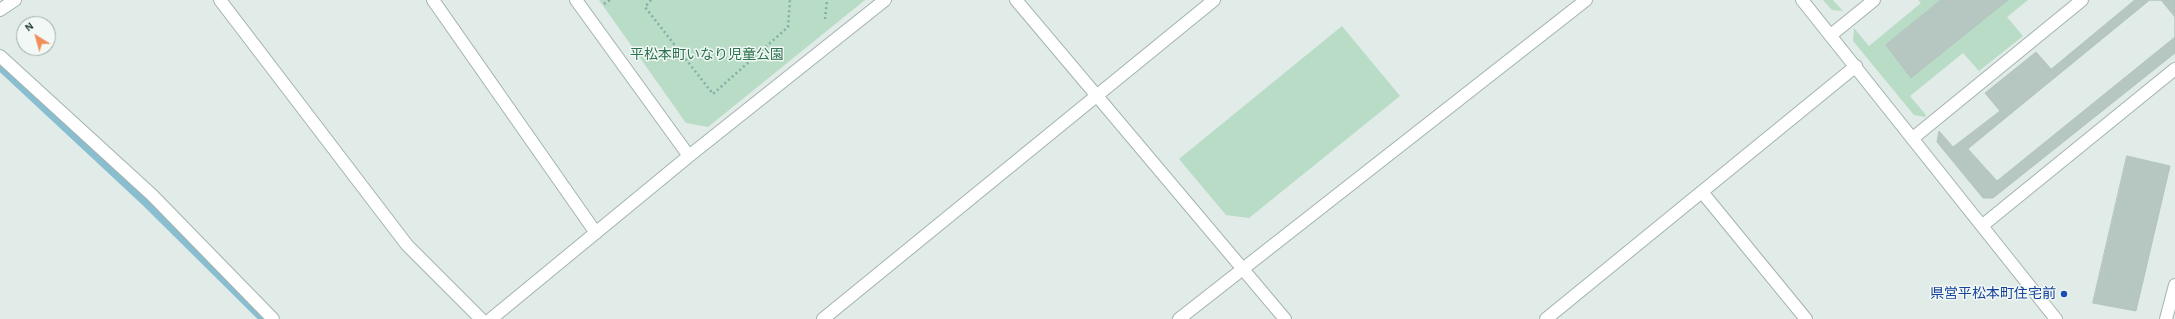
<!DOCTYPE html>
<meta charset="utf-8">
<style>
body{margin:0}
#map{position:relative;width:2175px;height:319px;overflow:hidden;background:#e1ebe8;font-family:"Alegreya Sans",sans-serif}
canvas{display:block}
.north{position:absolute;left:16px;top:16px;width:40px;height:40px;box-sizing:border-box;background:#f1f8f5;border:1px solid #9eada9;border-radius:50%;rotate:323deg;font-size:11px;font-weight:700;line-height:16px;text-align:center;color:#213c37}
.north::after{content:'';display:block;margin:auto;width:14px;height:18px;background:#f18e59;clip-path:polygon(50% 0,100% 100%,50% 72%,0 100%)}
</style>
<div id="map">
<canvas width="2175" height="319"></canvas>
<div class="north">N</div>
</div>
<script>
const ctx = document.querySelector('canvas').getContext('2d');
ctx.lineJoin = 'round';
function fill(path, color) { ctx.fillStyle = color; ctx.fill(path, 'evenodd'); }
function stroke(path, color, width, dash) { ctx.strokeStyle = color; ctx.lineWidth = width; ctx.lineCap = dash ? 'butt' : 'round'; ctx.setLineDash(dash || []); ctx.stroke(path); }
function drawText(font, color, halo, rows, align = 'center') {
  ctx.font = font + ' "Alegreya Sans","Noto Sans JP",sans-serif'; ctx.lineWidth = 3; ctx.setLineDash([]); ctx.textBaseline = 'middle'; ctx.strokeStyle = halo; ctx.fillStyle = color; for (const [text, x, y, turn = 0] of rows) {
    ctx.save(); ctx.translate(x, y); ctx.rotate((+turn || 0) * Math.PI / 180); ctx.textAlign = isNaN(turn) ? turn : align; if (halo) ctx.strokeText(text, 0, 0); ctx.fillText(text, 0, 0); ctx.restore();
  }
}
fill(new Path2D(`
 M599,0H865L708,127L686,123Z
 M1823,0H1833L1843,11L1832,10Z
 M1918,0H2028L2007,17L2023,36L1979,71L1963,53L1910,96L1926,115L1925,117L1914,115L1853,41L1854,28L1869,46L1921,3Z
 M1342,26L1400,96L1249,218L1226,215L1179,159Z`), '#b9dcc7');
stroke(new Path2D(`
 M0,66L148,204L264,319`), '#88bed0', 9);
const building = new Path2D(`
 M1941,0H2008L1911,78L1886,45Z
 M2135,0H2175V53L1993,198H1983L1937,142L1939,131L1953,147L2000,111L1985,93L2036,52L2051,69Z
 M2150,0H2161L2175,17V37L1997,181L1968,149Z
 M2127,156L2170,166L2136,311L2093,303Z`);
fill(building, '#b6c6c1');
stroke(building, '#b3c5bf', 1);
const minor = new Path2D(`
 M220,0L407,245L481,319
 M433,0L596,233
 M576,0L689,156L885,0
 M1016,0L1285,319
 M1802,0L2056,319
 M0,10L15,0
 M1831,35L1874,0
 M0,56L152,195L273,319
 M1913,138L2082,0
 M1702,192L1806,319
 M1983,225L2175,69
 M491,319L689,156
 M823,319L1214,0
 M1179,319L1586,0
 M1546,319L1856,66
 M2166,319L2175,285`);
stroke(minor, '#a4b3af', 14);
stroke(new Path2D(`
 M651,0L645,7L713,94L788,27L790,0
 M604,4L610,0
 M825,19L827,0`), '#81afa5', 2.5, [2, 3]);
stroke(minor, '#fff', 12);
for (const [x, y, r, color] of [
 [2064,294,4,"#1a4fb4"]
]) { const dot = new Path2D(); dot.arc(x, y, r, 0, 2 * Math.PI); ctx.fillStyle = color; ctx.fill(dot); stroke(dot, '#f1f8f5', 1.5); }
drawText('14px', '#2c724e', '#f1f8f5', [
 ["平松本町いなり児童公園",707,55]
]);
drawText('14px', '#164399', '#f1f8f5', [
 ["県営平松本町住宅前",2056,294]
], 'right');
</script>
